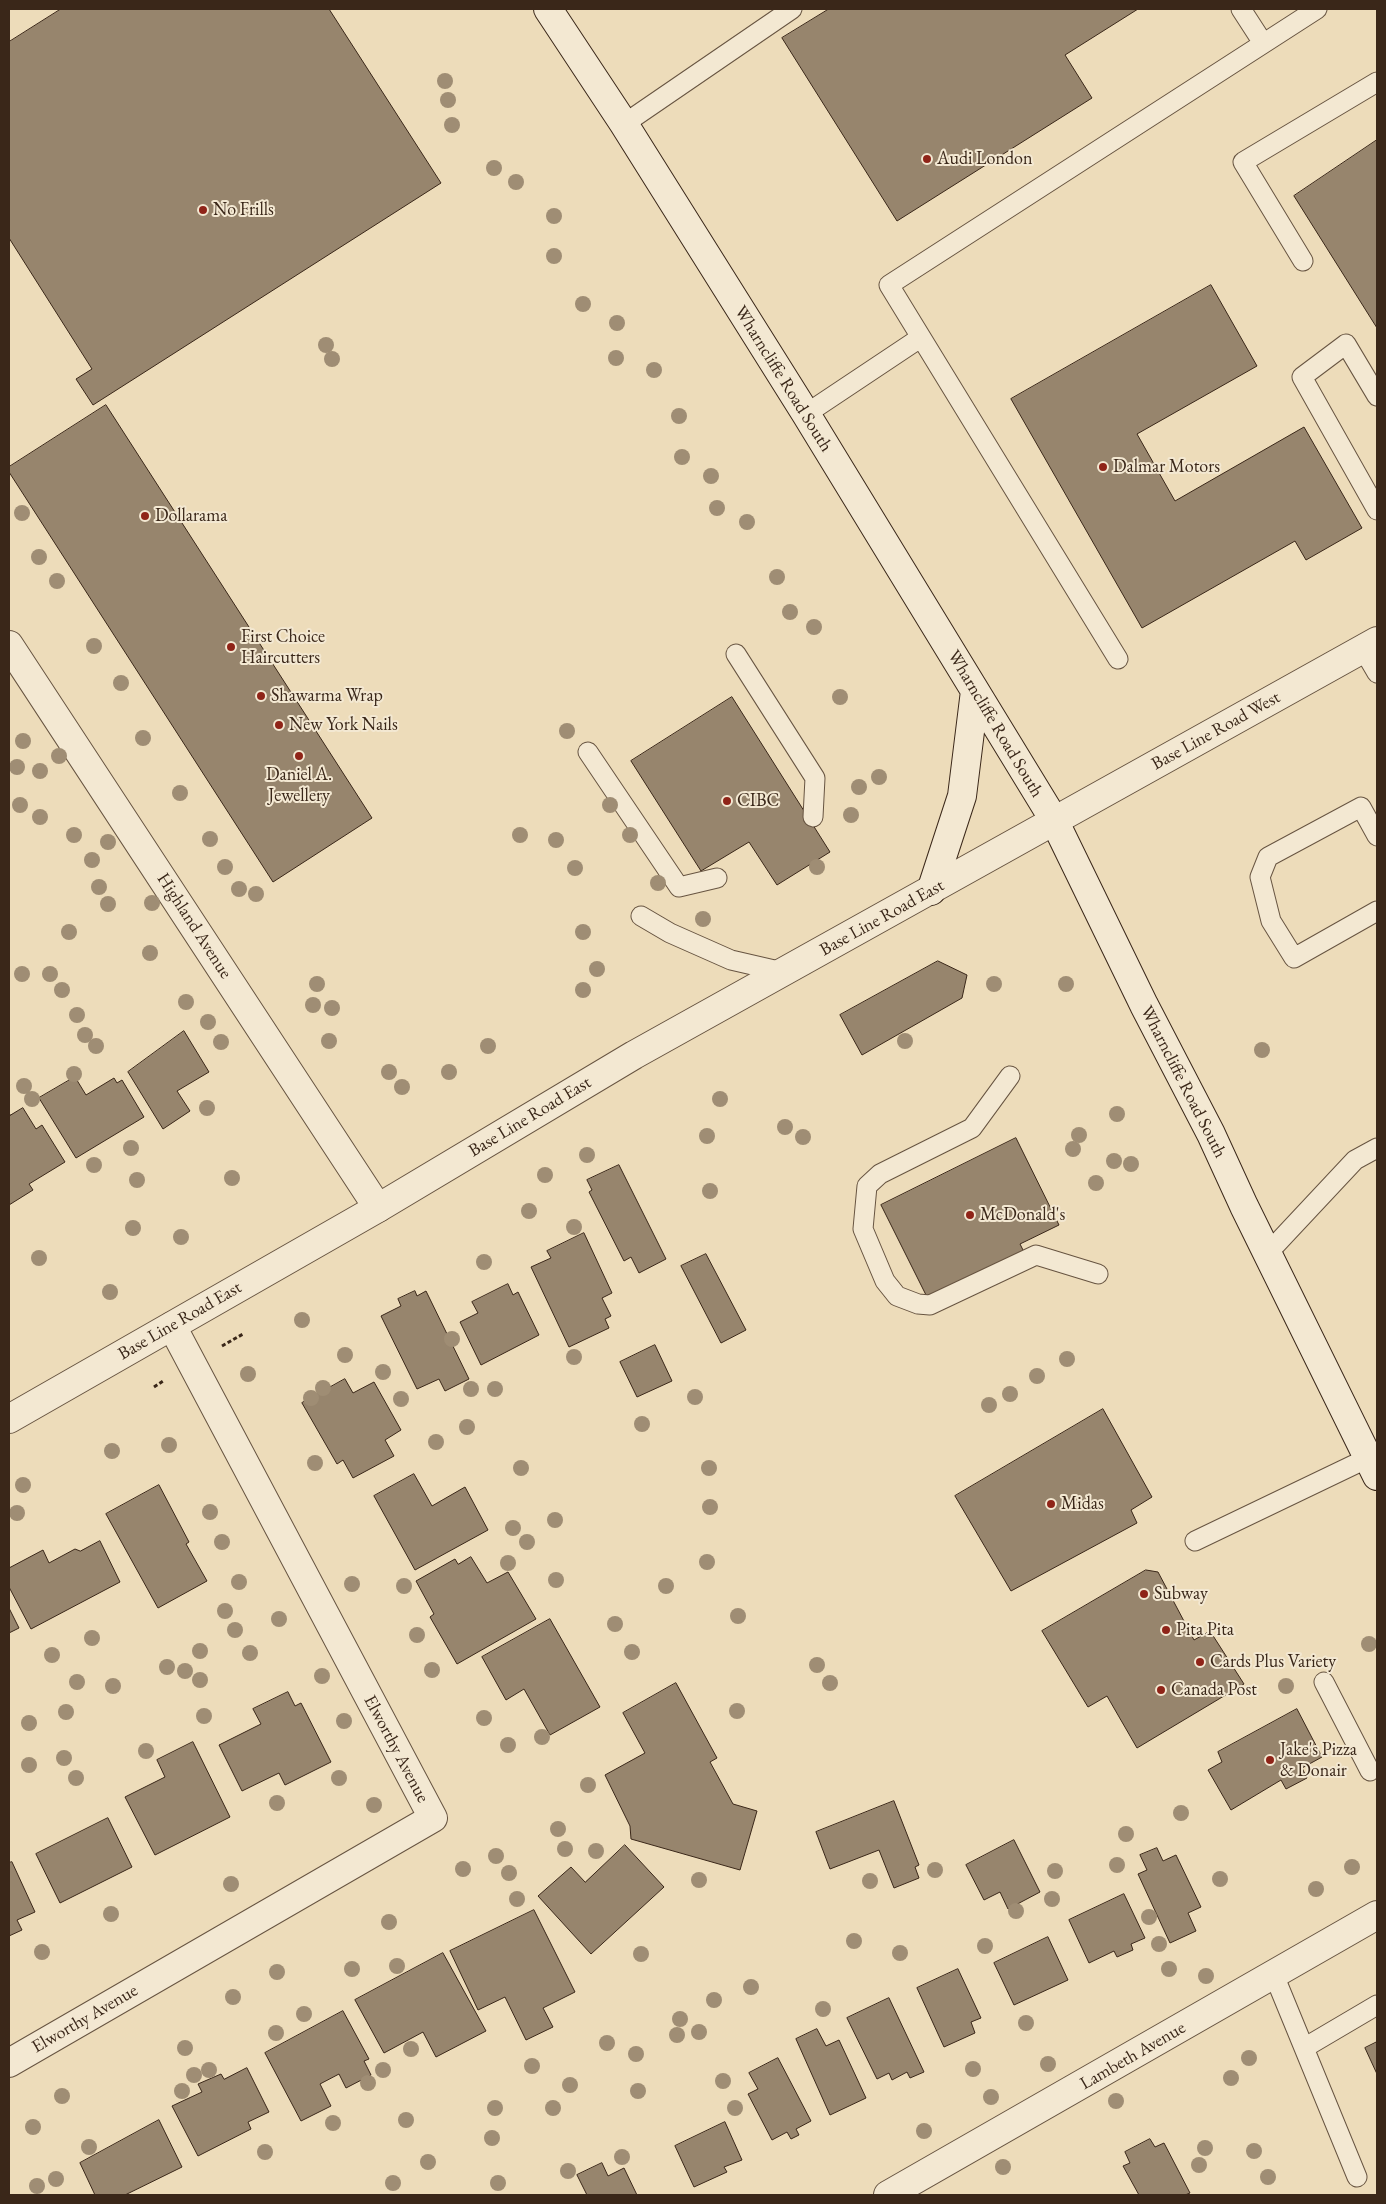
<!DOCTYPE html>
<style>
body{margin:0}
#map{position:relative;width:1386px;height:2204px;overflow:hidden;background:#eddcba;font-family:"EB Garamond",serif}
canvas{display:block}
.frame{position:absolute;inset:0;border:10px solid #3a2719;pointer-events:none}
</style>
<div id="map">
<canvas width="1386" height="2204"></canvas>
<div class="frame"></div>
</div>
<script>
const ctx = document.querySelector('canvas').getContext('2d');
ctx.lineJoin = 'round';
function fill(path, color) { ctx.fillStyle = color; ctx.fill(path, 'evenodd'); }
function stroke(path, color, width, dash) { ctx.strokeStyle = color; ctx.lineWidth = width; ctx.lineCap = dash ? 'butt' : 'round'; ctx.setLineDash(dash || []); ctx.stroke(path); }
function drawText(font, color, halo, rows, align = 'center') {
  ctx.font = font + ' "EB Garamond",serif'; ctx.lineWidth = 4; ctx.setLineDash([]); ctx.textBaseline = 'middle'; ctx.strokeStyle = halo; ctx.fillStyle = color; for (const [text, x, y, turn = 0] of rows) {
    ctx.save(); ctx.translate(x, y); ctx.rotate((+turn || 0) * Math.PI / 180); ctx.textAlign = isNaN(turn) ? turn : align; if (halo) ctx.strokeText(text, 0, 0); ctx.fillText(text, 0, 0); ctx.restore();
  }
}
const building = new Path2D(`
 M61,9H329L441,183L93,405L76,379L92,369L9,238V42Z
 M829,9H1138L1065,55L1092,98L897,221L782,38Z
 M1377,140V328L1294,196Z
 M1211,285L1257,366L1137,434L1175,501L1304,427L1362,528L1306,560L1295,541L1142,628L1011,399Z
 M106,405L372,818L273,882L9,472V467Z
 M732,697L830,852L777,885L749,842L701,871L631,761Z
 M938,961L967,975L962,998L862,1055L840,1015Z
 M184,1031L209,1072L177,1091L190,1111L163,1129L128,1072Z
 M75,1077L86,1095L114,1078L117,1083L122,1080L144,1117L76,1158L39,1098Z
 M23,1108L36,1129L42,1125L65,1162L29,1184L33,1190L9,1205V1112L10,1115Z
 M1016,1138L1059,1225L1020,1244L1025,1254L929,1301L881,1205Z
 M619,1165L666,1259L639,1273L631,1257L624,1261L589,1192L592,1190L587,1180Z
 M584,1233L612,1293L602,1298L611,1316L605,1319L609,1328L569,1347L531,1267L551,1258L547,1251Z
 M706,1254L746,1330L721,1343L681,1266Z
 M508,1284L513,1295L518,1292L539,1335L481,1365L460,1322L478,1313L472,1302Z
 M415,1291L417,1296L426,1291L469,1379L445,1391L439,1379L417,1389L381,1316L401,1306L398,1299Z
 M655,1345L672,1381L637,1397L620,1362Z
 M345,1379L353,1393L374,1382L401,1430L385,1440L394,1456L353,1478L343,1460L337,1464L302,1403Z
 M1103,1409L1152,1497L1131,1510L1137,1523L1011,1591L955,1496Z
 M414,1474L432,1506L465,1487L488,1530L415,1570L374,1496Z
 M159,1485L189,1542L186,1544L207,1581L158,1608L106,1514Z
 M100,1541L120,1582L31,1629L9,1587V1568L43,1550L49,1563L75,1549L80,1551Z
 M471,1557L487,1583L508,1572L536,1619L457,1664L430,1617L434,1614L416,1581L455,1559L458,1564Z
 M1146,1570L1158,1572L1194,1640L1210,1631L1244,1684L1137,1748L1107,1696L1088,1707L1042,1631Z
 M9,1608L19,1628L9,1633Z
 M550,1619L600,1707L550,1735L524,1689L506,1700L482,1657Z
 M676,1683L717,1758L710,1762L733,1804L757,1811L740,1870L631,1839L630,1826L605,1775L645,1753L623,1713Z
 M288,1692L295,1706L301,1703L331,1762L285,1785L279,1773L242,1791L219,1745L261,1724L253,1709Z
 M1297,1709L1322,1757L1302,1768L1307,1778L1286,1789L1281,1780L1231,1810L1208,1770L1222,1762L1218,1752Z
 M193,1742L230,1817L155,1855L125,1797L165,1777L157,1760Z
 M894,1801L919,1865L915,1867L919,1878L894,1888L879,1850L830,1869L816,1832Z
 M108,1818L132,1867L60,1903L36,1854Z
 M1014,1840L1040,1892L1008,1909L1000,1892L984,1900L966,1865Z
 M625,1845L664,1887L591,1954L538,1896L571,1867L585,1882Z
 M1157,1848L1163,1861L1176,1855L1201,1907L1188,1913L1196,1931L1170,1943L1138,1874L1147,1870L1140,1855Z
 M12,1862L35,1912L17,1920L22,1930L9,1936V1863Z
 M1124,1894L1145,1938L1131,1944L1133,1950L1117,1957L1114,1951L1089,1963L1069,1920Z
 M534,1910L575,1992L543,2008L553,2027L526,2040L505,1997L478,2010L450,1951Z
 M1048,1937L1068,1980L1014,2005L994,1963Z
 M443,1953L486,2031L436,2057L423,2032L384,2053L355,2000Z
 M958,1969L981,2018L971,2022L975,2033L944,2047L917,1988Z
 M889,1998L924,2072L910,2078L907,2072L892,2080L889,2073L877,2079L847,2018Z
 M343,2011L369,2059L364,2061L371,2075L346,2088L339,2074L320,2084L331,2106L301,2121L265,2053Z
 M817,2029L826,2046L839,2040L866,2098L830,2115L796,2039Z
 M1377,2042V2074L1365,2048Z
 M778,2058L811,2121L796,2129L799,2135L791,2139L787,2132L772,2140L748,2094L758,2089L749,2073Z
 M247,2068L269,2112L248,2122L251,2129L198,2156L172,2106L202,2092L198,2084L221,2074L224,2079Z
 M159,2120L182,2167L125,2195H95L80,2163Z
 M725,2122L742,2160L724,2167L727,2172L694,2187L675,2146Z
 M1150,2139L1155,2147L1164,2143L1190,2193L1185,2195H1139L1123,2166L1130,2163L1125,2152Z
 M602,2163L608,2176L624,2168L637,2195H587L577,2175Z`);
fill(building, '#97856d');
stroke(building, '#3a2719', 1);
const service = new Path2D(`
 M1241,9L1263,43
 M624,124L792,9
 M1303,261L1243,162L1377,82
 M1377,396L1346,344L1302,377L1377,510
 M806,414L920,338
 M1363,649L1377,673
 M736,654L815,778L813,817
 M1118,659L889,285L1317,9
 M588,752L679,887L717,878
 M1377,836L1361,807L1268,857L1260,877L1271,921L1294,958L1377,911
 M641,916L670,933L731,960L783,972
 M1010,1076L972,1128L880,1174L867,1186L863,1229L885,1281L897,1296L918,1304L930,1305L1036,1255L1098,1274
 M1267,1254L1355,1160L1377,1148
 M1195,1541L1368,1458
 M1324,1682L1370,1771
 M1274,1975L1357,2177
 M1304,2048L1377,2005`);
const minor = new Path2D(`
 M9,645L378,1208
 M9,2063L433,1818L172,1326
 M888,2195L1377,1915`);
const tertiary = new Path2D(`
 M9,1419L378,1208L634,1055L1377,641`);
const secondary = new Path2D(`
 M548,9L624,124L806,414L1054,820L1144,1005L1211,1134L1244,1206L1377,1476
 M931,891L962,796L975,691`);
stroke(service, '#675441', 21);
stroke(minor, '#675441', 30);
stroke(tertiary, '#675441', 30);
stroke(secondary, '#3a2719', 30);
stroke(new Path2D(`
 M222,1346L243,1334
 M154,1387L163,1381`), '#3a2719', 3, [4, 2.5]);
stroke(service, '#f3e8d2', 19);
stroke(minor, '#f3e8d2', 28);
stroke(tertiary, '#f3e8d2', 28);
stroke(secondary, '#f3e8d2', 28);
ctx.fillStyle = '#9f8d74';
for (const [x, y] of [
 [445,81],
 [448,100],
 [452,125],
 [494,168],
 [516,182],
 [554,216],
 [554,256],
 [583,304],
 [617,323],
 [326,345],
 [616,358],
 [332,359],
 [654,370],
 [679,416],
 [682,457],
 [711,476],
 [717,508],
 [22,513],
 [747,522],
 [39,557],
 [777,577],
 [57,581],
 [790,612],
 [814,627],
 [94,646],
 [121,683],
 [840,697],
 [567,731],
 [143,738],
 [23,741],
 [59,756],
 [17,767],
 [40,771],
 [879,777],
 [859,787],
 [180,793],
 [20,805],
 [610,805],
 [851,815],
 [40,817],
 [74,835],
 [520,835],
 [630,835],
 [210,839],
 [556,840],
 [108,842],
 [92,860],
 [225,867],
 [817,867],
 [575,868],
 [658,883],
 [99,887],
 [239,889],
 [256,894],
 [152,903],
 [108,904],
 [703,919],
 [69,932],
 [583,932],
 [150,953],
 [597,969],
 [22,974],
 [50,974],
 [317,984],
 [994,984],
 [1066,984],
 [62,990],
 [583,990],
 [186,1002],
 [313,1005],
 [332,1008],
 [77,1015],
 [208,1022],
 [85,1035],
 [329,1041],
 [905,1041],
 [221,1042],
 [96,1046],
 [488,1046],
 [1262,1050],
 [389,1072],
 [449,1072],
 [74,1074],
 [24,1086],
 [402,1087],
 [32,1099],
 [720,1099],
 [207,1108],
 [1117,1114],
 [785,1127],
 [1079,1135],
 [707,1136],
 [803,1137],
 [131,1148],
 [1073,1149],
 [587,1155],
 [1114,1161],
 [1131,1164],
 [94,1165],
 [545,1175],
 [232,1178],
 [137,1180],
 [1096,1183],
 [710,1191],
 [529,1211],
 [574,1227],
 [133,1228],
 [181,1237],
 [39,1258],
 [484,1262],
 [110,1292],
 [302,1320],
 [452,1339],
 [345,1355],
 [574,1357],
 [1067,1359],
 [383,1372],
 [248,1374],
 [1037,1376],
 [323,1388],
 [471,1389],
 [495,1389],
 [1010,1394],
 [695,1397],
 [311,1398],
 [401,1399],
 [989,1405],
 [642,1424],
 [467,1427],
 [436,1442],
 [169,1445],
 [112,1451],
 [315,1463],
 [521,1468],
 [709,1468],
 [23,1485],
 [710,1507],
 [210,1512],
 [17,1513],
 [555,1520],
 [513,1528],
 [222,1542],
 [527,1542],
 [707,1562],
 [508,1563],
 [556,1580],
 [239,1582],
 [352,1584],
 [404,1586],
 [666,1586],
 [225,1611],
 [738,1616],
 [279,1619],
 [615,1624],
 [235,1630],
 [417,1635],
 [92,1638],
 [1369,1644],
 [200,1651],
 [632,1652],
 [250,1653],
 [52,1655],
 [817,1665],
 [167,1667],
 [432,1670],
 [185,1671],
 [322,1676],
 [200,1680],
 [77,1682],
 [830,1683],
 [113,1686],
 [1286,1686],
 [737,1711],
 [66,1712],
 [204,1716],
 [484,1718],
 [344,1721],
 [29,1723],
 [542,1737],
 [508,1745],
 [146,1751],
 [64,1758],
 [29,1765],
 [76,1778],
 [339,1778],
 [588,1785],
 [277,1803],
 [374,1805],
 [1181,1813],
 [558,1829],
 [1126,1834],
 [565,1849],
 [596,1851],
 [496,1856],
 [1117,1865],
 [1352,1867],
 [463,1869],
 [935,1870],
 [1055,1871],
 [509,1873],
 [1220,1879],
 [699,1880],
 [870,1881],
 [231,1884],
 [1316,1889],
 [517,1899],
 [1052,1899],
 [1016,1911],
 [111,1914],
 [1149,1917],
 [389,1922],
 [854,1941],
 [1159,1944],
 [985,1946],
 [42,1952],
 [900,1953],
 [641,1954],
 [397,1966],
 [352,1969],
 [1169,1969],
 [277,1972],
 [1206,1976],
 [751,1987],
 [233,1997],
 [714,2000],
 [823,2009],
 [304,2014],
 [680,2019],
 [1026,2023],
 [699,2032],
 [276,2033],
 [677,2035],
 [607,2043],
 [185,2048],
 [411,2049],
 [636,2054],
 [1249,2058],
 [1048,2064],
 [532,2066],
 [973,2069],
 [209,2070],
 [383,2070],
 [194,2075],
 [1231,2078],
 [723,2081],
 [368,2083],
 [570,2085],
 [182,2091],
 [638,2091],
 [62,2096],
 [991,2097],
 [1116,2101],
 [495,2108],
 [553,2108],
 [735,2108],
 [406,2120],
 [333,2123],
 [33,2127],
 [924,2131],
 [492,2138],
 [89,2147],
 [1205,2148],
 [1254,2151],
 [265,2152],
 [622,2157],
 [428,2162],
 [1199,2165],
 [1003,2167],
 [568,2171],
 [1268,2177],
 [56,2179],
 [393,2183],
 [498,2183],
 [37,2186]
]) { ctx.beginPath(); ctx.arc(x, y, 8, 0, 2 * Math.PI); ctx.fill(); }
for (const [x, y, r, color] of [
 [927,159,5,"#8f2418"],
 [203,210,5,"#8f2418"],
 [1103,467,5,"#8f2418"],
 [145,516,5,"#8f2418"],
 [231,647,5,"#8f2418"],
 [261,696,5,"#8f2418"],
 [279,725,5,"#8f2418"],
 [299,756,5,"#8f2418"],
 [727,801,5,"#8f2418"],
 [970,1215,5,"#8f2418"],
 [1051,1504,5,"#8f2418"],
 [1144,1594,5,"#8f2418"],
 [1166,1630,5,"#8f2418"],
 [1200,1662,5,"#8f2418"],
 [1161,1690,5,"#8f2418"],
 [1270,1760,5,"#8f2418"]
]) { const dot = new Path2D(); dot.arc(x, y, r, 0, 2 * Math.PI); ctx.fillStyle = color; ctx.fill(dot); stroke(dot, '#f3e8d2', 2); }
drawText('18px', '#3a2719', '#f3e8d2', [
 ["Audi London",937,159],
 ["No Frills",213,210],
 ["Dalmar Motors",1113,467],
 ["Dollarama",155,516],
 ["First Choice",241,637],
 ["Haircutters",241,658],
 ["Shawarma Wrap",271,696],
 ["New York Nails",289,725],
 ["Daniel A.",299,775,"center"],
 ["Jewellery",299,796,"center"],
 ["CIBC",737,801],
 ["McDonald's",980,1215],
 ["Midas",1061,1504],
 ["Subway",1154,1594],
 ["Pita Pita",1176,1630],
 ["Cards Plus Variety",1210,1662],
 ["Canada Post",1171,1690],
 ["Jake's Pizza",1280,1750],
 ["& Donair",1280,1771]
], 'left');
drawText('18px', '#3a2719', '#f3e8d2', [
 ["Wharncliffe Road South",783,379,58],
 ["Wharncliffe Road South",995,724,59],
 ["Base Line Road West",1216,731,-29],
 ["Base Line Road East",882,918,-29],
 ["Highland Avenue",194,926,57],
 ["Wharncliffe Road South",1183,1082,63],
 ["Base Line Road East",530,1117,-31],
 ["Base Line Road East",180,1321,-30],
 ["Elworthy Avenue",396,1749,62],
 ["Elworthy Avenue",85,2019,-30],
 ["Lambeth Avenue",1133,2056,-30]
]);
</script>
